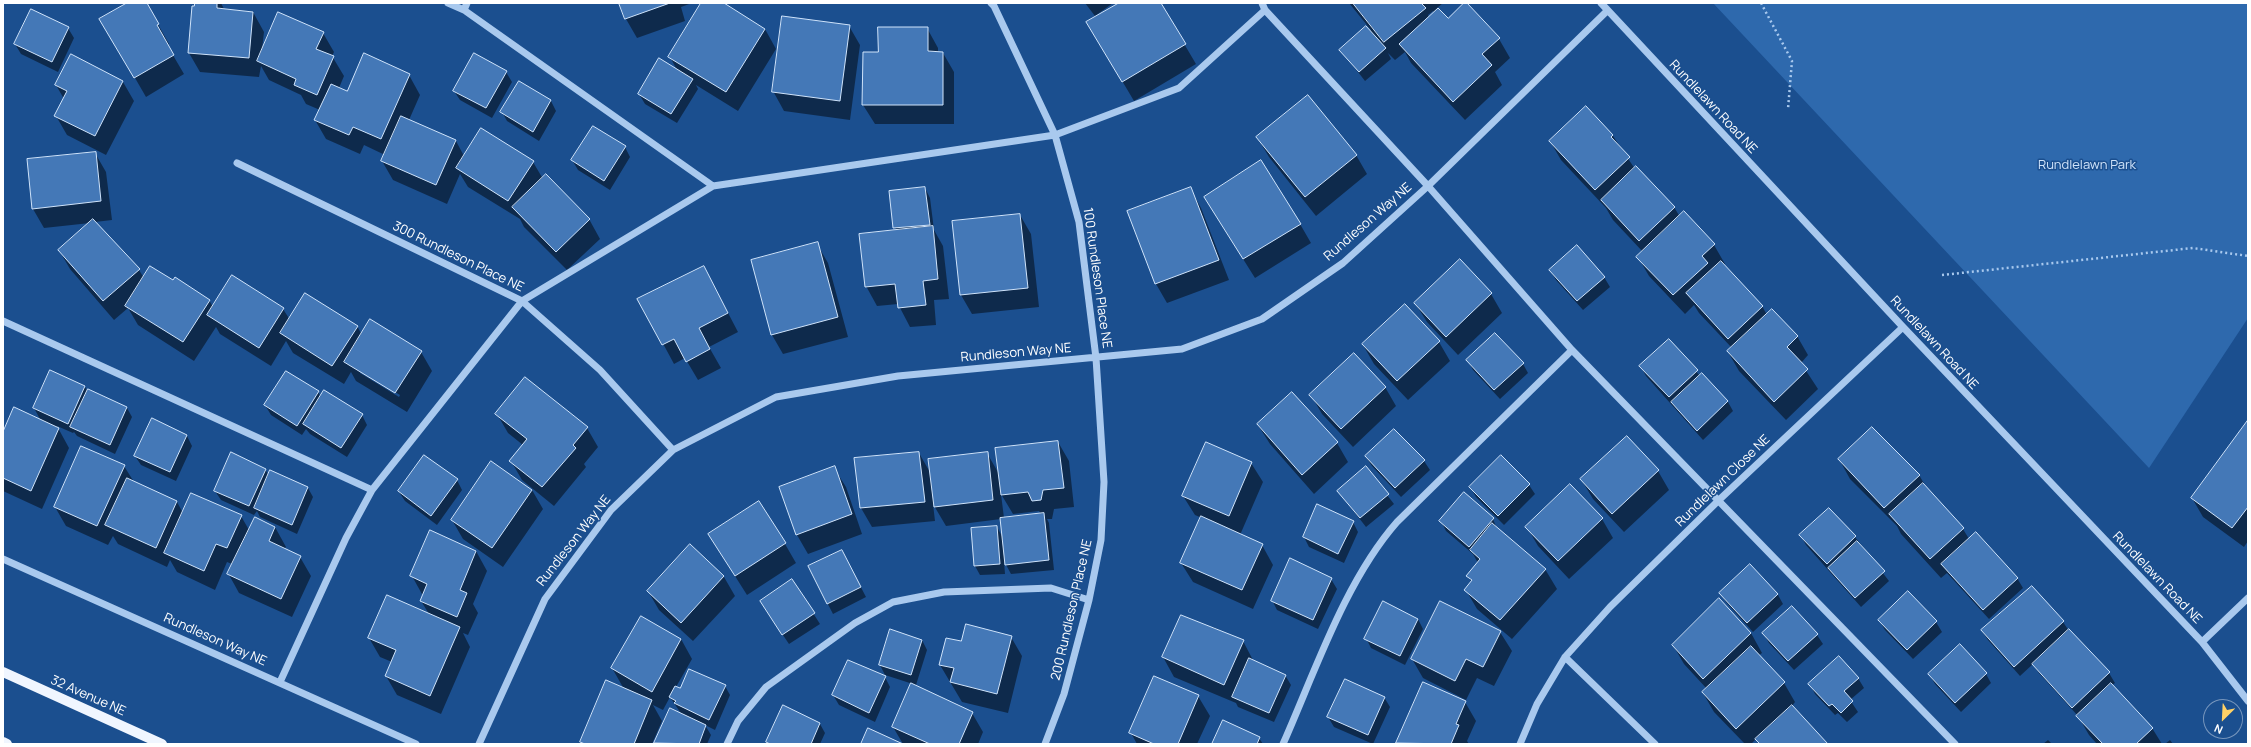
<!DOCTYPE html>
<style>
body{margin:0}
#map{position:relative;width:2251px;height:747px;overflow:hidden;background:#1b4f8f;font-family:Manrope,sans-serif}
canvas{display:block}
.frame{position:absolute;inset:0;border:4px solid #fff;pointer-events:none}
.north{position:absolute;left:2203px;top:699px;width:40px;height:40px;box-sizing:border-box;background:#1b4f8f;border:1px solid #7695bc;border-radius:50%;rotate:204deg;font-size:11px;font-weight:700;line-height:16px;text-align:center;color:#fff}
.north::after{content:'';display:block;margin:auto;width:14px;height:18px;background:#ffd166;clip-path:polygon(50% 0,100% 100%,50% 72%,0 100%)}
</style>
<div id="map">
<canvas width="2251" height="747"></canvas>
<div class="frame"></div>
<div class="north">N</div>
</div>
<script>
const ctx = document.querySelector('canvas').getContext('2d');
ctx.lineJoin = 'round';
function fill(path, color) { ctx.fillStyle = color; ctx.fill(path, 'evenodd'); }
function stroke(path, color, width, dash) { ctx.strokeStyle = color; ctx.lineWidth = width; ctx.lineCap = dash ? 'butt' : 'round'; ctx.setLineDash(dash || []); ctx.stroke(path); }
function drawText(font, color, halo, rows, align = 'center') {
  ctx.font = font + ' Manrope,sans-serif'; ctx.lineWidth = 3; ctx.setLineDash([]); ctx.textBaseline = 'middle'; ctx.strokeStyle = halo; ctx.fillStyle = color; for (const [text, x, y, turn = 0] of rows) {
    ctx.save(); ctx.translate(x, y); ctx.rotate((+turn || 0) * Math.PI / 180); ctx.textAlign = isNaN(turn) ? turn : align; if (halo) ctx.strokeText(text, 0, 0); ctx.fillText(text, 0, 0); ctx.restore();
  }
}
fill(new Path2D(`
 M1713,3H2248V318L2149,468Z`), '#2e69ad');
fill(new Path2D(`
 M129,3H146L169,44L167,45L184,74L146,97L101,19Z
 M196,3H221L224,9L253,12L264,32L262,49L323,33L334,52L332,56L344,76L339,88L347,92L409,75L420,95L409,120L456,141L464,156L533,162L543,179L589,219L600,239L567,270L524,227L520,219L468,187L460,174L447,204L393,180L382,161L385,155L364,145L360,154L326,139L315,120L320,110L306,104L301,95L269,80L261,66L259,77L200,72L189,53Z
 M620,3H692L681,7L685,21L637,38L626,19Z
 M703,3H722L765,29L776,49L738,111L696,85L698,89L677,123L645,104L639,94L677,70L670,57Z
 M1085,3H1113L1095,16Z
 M1115,3H1160L1196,64L1134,101L1099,42L1117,5Z
 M1349,3H1443L1437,8L1448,19L1465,3L1499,39L1510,58L1495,72L1502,85L1465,120L1411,63L1405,52L1395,60L1388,53L1391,59L1365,81L1341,50L1371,30ZM1433,11L1434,12L1429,17L1428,15Z
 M849,26L860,45L850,120L784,111L773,91Z
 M68,28L74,38L58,72L21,54L15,44Z
 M927,28L938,48V53H943L954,72V124H875L863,105L879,53Z
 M72,55L123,82L134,101L106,155L67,135L56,116L64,99L56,85Z
 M506,72L512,82L492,118L460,100L454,91Z
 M520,82L551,101L556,111L539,141L507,121L502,112Z
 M1586,107L1613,136L1635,169L1674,207L1680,217L1714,245L1725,264L1724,265L1762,306L1767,315L1797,336L1808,355L1801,363L1818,389L1786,420L1739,371L1728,352L1732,348L1699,313L1694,305L1685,314L1649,276L1638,257L1643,252L1613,220L1606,208L1561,160L1550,141Z
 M1257,137L1356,155L1367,174L1316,216L1269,157Z
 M625,147L630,157L610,190L578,170L572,160Z
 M95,153L106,172L112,220L95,222L139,270L144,278L209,300L213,307L283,309L290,320L357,326L362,335L421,352L432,371L407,412L356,381L351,372L344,384L293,353L286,341L271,366L220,334L216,327L194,361L138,325L128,308L114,320L70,269L59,250L90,223L44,228L33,209L28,160ZM360,371L400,395L399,397L360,373Z
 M925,188L930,198L934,230L943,246L949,299L934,300L936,325L910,327L898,304L877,306L866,286L896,231L890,192Z
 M1190,188L1201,208L1229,280L1167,303L1156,284L1128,211Z
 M1020,215L1031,234L1039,307L972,314L961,295Z
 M1216,216L1300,224L1311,243L1255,278Z
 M817,244L828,263L848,337L783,354L772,335Z
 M1460,261L1491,294L1502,313L1458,355L1427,322L1415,303Z
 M704,267L738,332L709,347L721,368L698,380L685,358L674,364L639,299Z
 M1550,270L1604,277L1610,287L1583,310L1556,280Z
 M1669,340L1700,376L1702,374L1728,402L1733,411L1703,440L1646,376L1641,367Z
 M1439,342L1450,361L1408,400L1374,364L1363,345Z
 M1468,360L1523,364L1528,373L1500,399L1473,370Z
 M51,371L85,387L88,392L89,390L127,408L132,417L115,454L77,436L74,432L73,433L57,426L69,448L42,509L3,491V434L41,421L34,408Z
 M1385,387L1396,406L1353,447L1322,414L1311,395Z
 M318,392L321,397L362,415L367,425L347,457L310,434L306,429L302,435L271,415L265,405Z
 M497,414L587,428L598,447L584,464L586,467L554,506L522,480L511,461L523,445L508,433Z
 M152,420L187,436L192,446L176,481L141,465L135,456Z
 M2248,422V541L2244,547L2203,517L2192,498Z
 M1258,425L1337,443L1348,462L1314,494L1270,444Z
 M1627,437L1658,471L1669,490L1624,532L1593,499L1581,479Z
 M1058,442L1069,461L1074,507L1054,509L1052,519H1047L1049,523L1054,570L1011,574L1004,561L1005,574L980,575L975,566L997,527L1003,538L1001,519L946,526L933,504L935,521L872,527L861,508L855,459L919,453L931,474L987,453L999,474ZM1001,494L1013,514L1039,511L1041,514L1004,518Z
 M1366,457L1424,461L1430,470L1401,497L1372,466Z
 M1501,457L1529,485L1535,494L1504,525L1476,497L1471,488Z
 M1839,459L1919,475L1928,490L1963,529L1969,539L2017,578L2023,588L1989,619L1947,573L1941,578L1901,534L1897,526L1850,479Z
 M1251,463L1263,482L1240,535L1262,545L1273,565L1253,609L1193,582L1181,563L1202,518L1195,515L1183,496Z
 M124,466L134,482L177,502L183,513L241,516L249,530L275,527L286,547L284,549L300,557L311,576L292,617L239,593L228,573L232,564L227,562L215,590L177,572L170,560L167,567L118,544L113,536L108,545L66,526L55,507Z
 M834,468L846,487L862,534L808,554L797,535Z
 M1366,468L1394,504L1366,527L1338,491Z
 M265,469L269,476L271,471L308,488L313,497L297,534L260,517L257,511L254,515L221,500L215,491Z
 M457,480L462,490L437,525L405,501L399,492Z
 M532,490L543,509L503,567L463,539L452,520Z
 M1318,506L1353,522L1358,532L1344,563L1309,547L1304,537Z
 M1829,509L1855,537L1889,581L1861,607L1806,545L1801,536Z
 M1493,519L1497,529L1545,569L1557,589L1512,639L1477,609L1466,590L1472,583L1468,576L1478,563L1473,554L1446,531L1441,521Z
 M1602,519L1613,538L1569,579L1538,546L1527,527Z
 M709,535L785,544L796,563L747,595Z
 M690,546L724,577L735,596L693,641L659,610L648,591Z
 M476,551L487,571L473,604L478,613L468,635L463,633L470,647L441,714L397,695L386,676L392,662L380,657L369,638L429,614L421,601L423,596L412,576Z
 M842,551L866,597L833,614L809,567Z
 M1750,566L1778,595L1783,604L1753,632L1726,602L1721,593Z
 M1331,579L1337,589L1318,629L1277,610L1272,600Z
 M792,580L820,624L789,644L766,610Z
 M2032,587L2063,622L2069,631L2109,673L2115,683L2112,685L2152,728L2162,744H2097L2089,735L2078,716L2039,673L2033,664L2020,676L1988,640L1982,631Z
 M1908,593L1936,622L1942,632L1913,659L1885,630L1879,620Z
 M1440,602L1500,632L1512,651L1494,686L1477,678L1466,700L1423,678L1412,659Z
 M1418,619L1423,629L1405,665L1371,648L1366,638Z
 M1213,627L1243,641L1254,662L1285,675L1291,685L1274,722L1238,707L1236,703L1174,677L1163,657L1212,630Z
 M1751,633L1762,653L1758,656L1784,683L1795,702L1792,706L1827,744H1759L1756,739L1751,744H1745L1714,712L1703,693L1707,689L1684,664L1673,645Z
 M1764,634L1817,635L1823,644L1794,670L1769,643Z
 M1011,637L1022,656L1008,713L962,702L940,665L962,643Z
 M681,639L692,659L676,687L681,690L725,686L730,695L715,730L705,725L711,735L707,744H655L671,709L682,715L670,697L663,710L653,705L662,721L652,744H583L582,742L624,689L612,668Z
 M922,640L927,650L916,685L885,675L880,665Z
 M1929,674H1986L1991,683L1961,712L1935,684Z
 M885,677L890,687L875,722L839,705L833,695Z
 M1155,677L1198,696L1210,716L1197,744H1137L1131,733Z
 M1858,678L1864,688L1850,700L1858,712L1847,722L1838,713L1835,715L1815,694L1810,684Z
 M1423,683L1465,702L1476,721L1467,741L1469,744H1397Z
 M1384,697L1390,707L1373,744L1334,727L1328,717Z
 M972,713L983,732L978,744H903L893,727Z
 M820,724L825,733L820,744H768L767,742Z
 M1259,738L1263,744H1214Z
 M2048,740L2052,744H2043Z
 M2170,740L2173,744H2165Z`), '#0007');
const building = new Path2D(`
 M127,3H147L159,24L157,25L174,55L134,78L99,19Z
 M195,3H217V8L253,12L249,58L188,53L192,6H194Z
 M619,3H670L625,19Z
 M701,3H724L765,29L726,92L668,57Z
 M1119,3H1161L1186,44L1122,82L1086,22Z
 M1353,3H1421L1426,8L1384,42Z
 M1464,3H1467L1500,38L1482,54L1492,65L1453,102L1399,44L1438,8L1448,18Z
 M31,9L69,27L52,62L14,44Z
 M278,12L324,32L316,49L334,56L317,95L294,85L296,79L257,61Z
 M782,16L850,25L840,101L772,92Z
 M1366,26L1386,48L1359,72L1339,50Z
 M878,27H928V51L943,52V105H862L863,52H878Z
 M364,53L410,74L381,139L353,127L349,135L314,120L331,84L347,91Z
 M474,53L507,71L486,108L453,91Z
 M71,54L123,81L95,136L54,116L67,91L55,85Z
 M659,58L693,79L671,114L638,94Z
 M519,81L551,100L533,132L500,112Z
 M1308,95L1357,155L1305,197L1256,137Z
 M1586,106L1613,135L1611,137L1630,157L1595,190L1549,141Z
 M401,116L456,140L436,185L381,161Z
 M593,126L626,146L604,181L571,160Z
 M481,128L534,161L508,201L456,168Z
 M96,152L101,201L32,209L27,159Z
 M1261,160L1301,224L1243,259L1204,197Z
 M1636,166L1675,207L1639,241L1601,200Z
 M546,174L590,219L556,252L512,207Z
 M925,187L930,225L893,228L889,191Z
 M1191,187L1219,260L1155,284L1127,211Z
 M1684,211L1715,244L1702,256L1708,263L1673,295L1636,257Z
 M1020,214L1028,288L960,295L952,221Z
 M93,219L140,269L103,301L58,250Z
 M933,226L938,279L923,281L926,305L898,308L895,284L865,287L859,234Z
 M818,242L838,317L771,335L751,260Z
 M1577,245L1605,277L1577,301L1549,270Z
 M1460,259L1492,293L1446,337L1414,303Z
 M1721,261L1763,306L1728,339L1686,293Z
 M150,266L173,280L175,277L210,300L183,342L125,306Z
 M704,266L728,313L699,328L710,349L686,362L674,339L662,345L637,299Z
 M232,275L284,308L259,348L207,315Z
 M305,293L358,326L332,366L280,333Z
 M1405,304L1440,341L1397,381L1362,344Z
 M1772,309L1798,336L1787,347L1808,369L1774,402L1727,351Z
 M370,319L422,351L395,393L344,362Z
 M1495,333L1524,363L1494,390L1466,360Z
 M1669,339L1698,370L1669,397L1639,366Z
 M1354,353L1386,387L1341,429L1309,395Z
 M50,370L85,386L68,424L33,408Z
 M286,371L319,391L297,426L264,405Z
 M1702,373L1728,401L1697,431L1671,402Z
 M525,377L588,427L573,445L576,448L542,487L509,461L527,439L495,414Z
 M88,389L127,407L110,445L70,427Z
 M324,390L363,414L341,448L303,424Z
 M1292,392L1338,442L1302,475L1257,424Z
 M14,407L59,428L31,491L3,478V432Z
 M152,418L187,435L170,472L134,456Z
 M2248,420V507L2232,528L2191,498Z
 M1872,427L1920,475L1884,508L1838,459Z
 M1394,429L1425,460L1395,488L1365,456Z
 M1627,436L1659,470L1612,514L1580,479Z
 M1058,441L1064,488L1043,490L1041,500L1032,501L1028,492L1001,495L995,448Z
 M1206,442L1252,462L1229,516L1182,496Z
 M81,446L125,465L97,526L54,507Z
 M231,452L266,469L249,506L214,491Z
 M919,452L925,502L860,508L854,458Z
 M988,452L993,500L934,507L928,459Z
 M424,455L458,479L431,516L398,491Z
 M1501,455L1530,484L1498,516L1469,487Z
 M491,461L532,490L492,548L451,520Z
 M835,466L852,514L796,535L779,487Z
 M1366,466L1389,494L1360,518L1337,491Z
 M270,470L308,487L292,525L254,508Z
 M127,478L177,501L156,548L105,525Z
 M1923,483L1964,528L1930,559L1889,514Z
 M1570,484L1603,518L1558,561L1525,527Z
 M1464,492L1494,518L1469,547L1439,521Z
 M191,493L242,515L227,548L216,544L204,571L164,553Z
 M759,501L786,543L735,576L708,534Z
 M1317,504L1354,521L1338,554L1303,537Z
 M1829,508L1856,536L1827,564L1799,535Z
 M1044,513L1049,560L1005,565L1000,518Z
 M1201,516L1263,544L1242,590L1180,563Z
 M255,517L275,527L269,541L301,556L281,599L227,574Z
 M1492,523L1546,569L1500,620L1464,590L1472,580L1466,576L1480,559L1470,550Z
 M997,526L1000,564L974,566L971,528Z
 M430,530L476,551L460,590L467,593L457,617L420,601L427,584L410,576Z
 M1976,532L2018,578L1983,610L1941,564Z
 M1857,541L1885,571L1855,598L1828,568Z
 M690,544L724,576L681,623L647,591Z
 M842,550L861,587L827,604L808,566Z
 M1290,558L1332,578L1313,620L1271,601Z
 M1750,564L1778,594L1747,623L1719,593Z
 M792,579L815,613L782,635L760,601Z
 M2032,586L2064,621L2014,667L1981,630Z
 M1908,591L1937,621L1907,650L1878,620Z
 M387,595L460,627L430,696L385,676L396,650L368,638Z
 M1719,598L1751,633L1703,679L1672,645Z
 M1383,601L1418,619L1400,656L1364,639Z
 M1440,601L1501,631L1483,667L1466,659L1455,681L1411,659Z
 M1792,606L1818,634L1788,661L1762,633Z
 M1181,615L1244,640L1224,685L1162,657Z
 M641,616L681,639L652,692L611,668Z
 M966,624L1012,636L997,694L950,682L954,668L939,665L946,638L961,641Z
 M890,629L922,640L911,675L879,665Z
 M2069,629L2110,672L2072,708L2032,664Z
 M1960,644L1987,673L1955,703L1928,674Z
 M1751,646L1785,682L1736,729L1702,692Z
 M1839,656L1859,678L1844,691L1853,701L1841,713L1832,704L1829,706L1808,684Z
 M1249,658L1286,675L1269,713L1232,697Z
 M848,660L886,676L869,713L832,695Z
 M689,669L726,685L709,720L674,703L676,701L669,697L675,686L680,688Z
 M1154,676L1199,695L1178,744H1154L1129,733Z
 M1345,679L1385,697L1368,735L1327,717Z
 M606,680L652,700L634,744H585L580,742Z
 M1423,682L1466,701L1456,724L1459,725L1451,744L1396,743Z
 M911,683L973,712L959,744H930L892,727Z
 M2111,683L2153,728L2136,744H2103L2076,716Z
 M783,705L820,723L811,744H770L766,742Z
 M1792,705L1828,744H1760L1755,739Z
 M670,708L706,725L699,744L654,743Z
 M1223,720L1260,737L1257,744H1212Z
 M868,728L903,744H861Z`);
fill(building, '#4478b7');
stroke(building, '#cfe3fa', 1);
stroke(new Path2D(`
 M1761,3L1792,61L1788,109
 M1942,275L2193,248L2248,256`), '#a9c9ee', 2.5, [2, 3]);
stroke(new Path2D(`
 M448,3L464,10L467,3
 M991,3L994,6L1055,135L1079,222L1096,358L1104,482L1101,540L1089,600L1064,694L1045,744
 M1262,3L1265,10L1428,186L1572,350L1955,744
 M1601,3L1903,327L2202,642L2248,701
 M464,10L713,186
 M237,163L522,301L600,370L673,450
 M3,321L372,490L522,301L713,186L1055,135L1179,88L1265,10
 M3,559L416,744
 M2202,642L2248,598
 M1565,657L1655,744
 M280,682L346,538L372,490
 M479,744L545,599L611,510L673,450L776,397L898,376L1182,349L1262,319L1343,263L1428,186L1607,11
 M727,744L738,721L766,687L855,623L893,602L944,592L1051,588L1089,600
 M1283,744C1315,672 1345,581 1397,522L1572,350
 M1520,744L1537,704L1565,657L1610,607L1719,500L1903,327`), '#a9c9ee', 7);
stroke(new Path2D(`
 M3,672L162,744
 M3,742L7,744`), '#f0f6ff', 10);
drawText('13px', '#fff', '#1b4f8f', [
 ["Rundlelawn Road NE",1713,107,47],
 ["Rundleson Way NE",1368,222,-41],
 ["300 Rundleson Place NE",458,257,26],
 ["100 Rundleson Place NE",1097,278,82],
 ["Rundlelawn Road NE",1934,343,47],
 ["Rundleson Way NE",1016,353,-5],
 ["Rundlelawn Close NE",1723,481,-44],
 ["Rundleson Way NE",574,541,-52],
 ["Rundlelawn Road NE",2157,578,46],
 ["200 Rundleson Place NE",1072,610,-77],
 ["Rundleson Way NE",215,640,24],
 ["32 Avenue NE",88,696,24]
]);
drawText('13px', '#cfe3fa', '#1b4f8f', [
 ["Rundlelawn Park",2087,165]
]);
</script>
